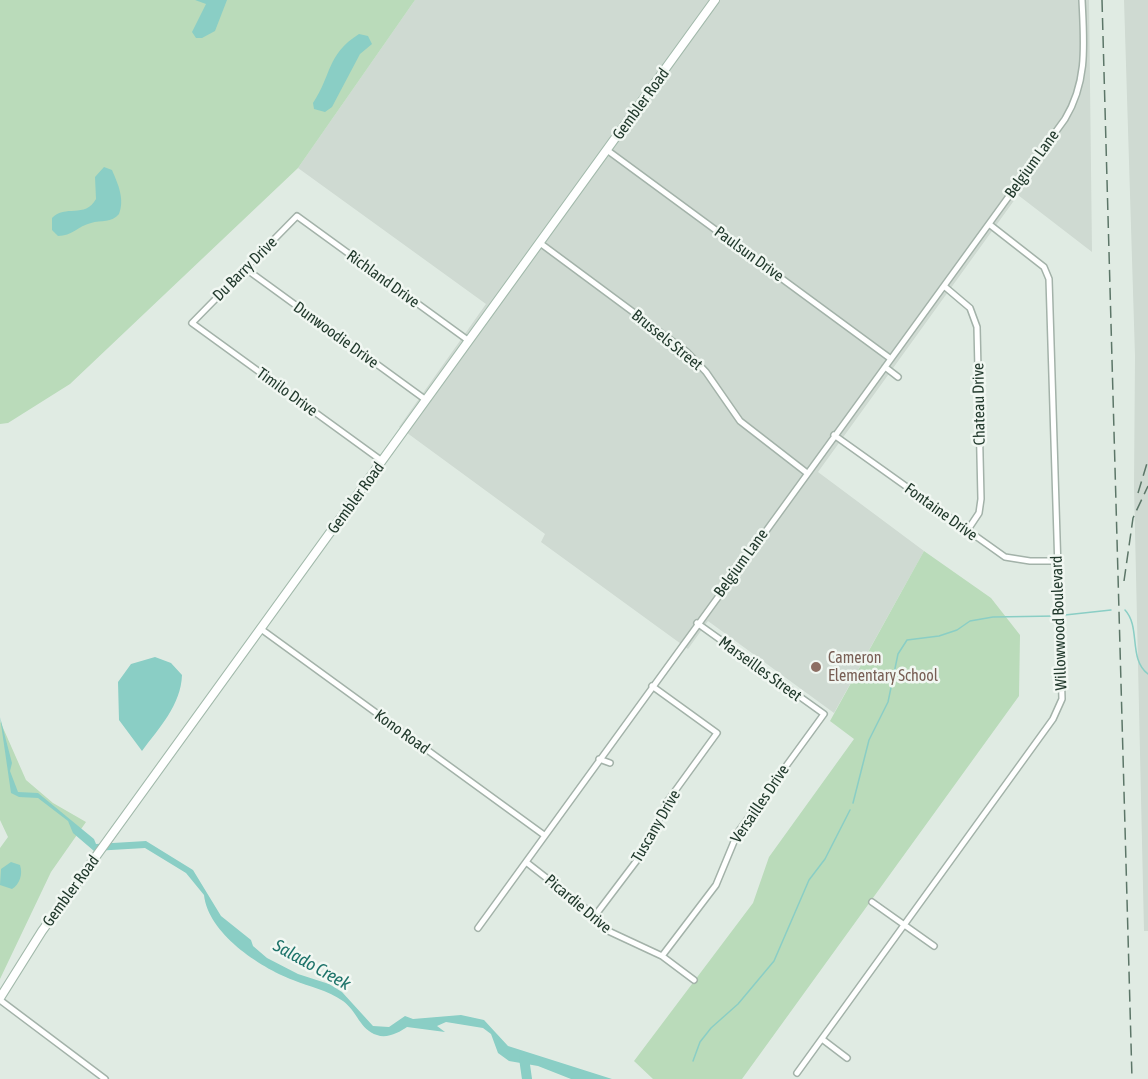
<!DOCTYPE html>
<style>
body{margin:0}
canvas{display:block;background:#e0ebe3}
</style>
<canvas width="1148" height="1079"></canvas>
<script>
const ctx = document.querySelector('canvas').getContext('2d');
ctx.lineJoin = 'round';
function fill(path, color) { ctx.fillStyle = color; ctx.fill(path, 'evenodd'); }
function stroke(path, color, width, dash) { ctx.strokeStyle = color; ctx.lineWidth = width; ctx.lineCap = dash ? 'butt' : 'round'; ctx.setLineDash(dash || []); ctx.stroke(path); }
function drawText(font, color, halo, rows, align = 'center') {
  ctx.font = font + ' "Asap Condensed",sans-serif'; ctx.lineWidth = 5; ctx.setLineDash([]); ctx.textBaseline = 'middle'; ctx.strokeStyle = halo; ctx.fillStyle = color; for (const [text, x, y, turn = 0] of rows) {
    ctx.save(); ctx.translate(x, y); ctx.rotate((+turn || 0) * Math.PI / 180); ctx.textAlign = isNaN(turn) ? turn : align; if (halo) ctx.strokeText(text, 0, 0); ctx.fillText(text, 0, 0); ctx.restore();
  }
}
fill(new Path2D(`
 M415,0H1089L1092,252L1018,195L818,472L924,551L834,713L708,621L688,649L541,542L545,534L399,427L486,304L298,168Z
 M1124,0H1148V931H1144L1134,486L1135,356Z`), '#cfdad2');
fill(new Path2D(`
 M0,0H415L298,168L70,384L8,423L0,424Z
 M924,551L991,598L1020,635L1019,696L742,1079H653L634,1061L753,903L769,857L854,739L830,721Z
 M0,721L26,780L53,803L86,822L51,872L0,979V848L8,837L0,820Z`), '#badbba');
fill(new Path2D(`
 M195,0H227L215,31L202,38H196L192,32L206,4Z
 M359,34L368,36L372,44L360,54L332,107L325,112L314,109L313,103C332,75 326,55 359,34Z
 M104,167L112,170C118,184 125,199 119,214C112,223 101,220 91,223C78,226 72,236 58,236L52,230V218C65,204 85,219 96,199L95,177Z
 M155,657L171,663L182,675C181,705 159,728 142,751L119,720L118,682L131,664Z
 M0,717L12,763L10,771L18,792L38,793L94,839L96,844L146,841L193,870L221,916L251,940L253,946L267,958L298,974L329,984L342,992L373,1026L389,1027L405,1016L413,1019L461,1015L484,1020L508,1046L612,1079H571L538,1066L509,1061L498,1053L491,1034L483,1028L446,1022L437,1026L445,1032L407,1027C400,1032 387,1039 377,1035C360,1030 357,1011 343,1001C327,990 310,987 293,980C259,967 208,933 204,895L186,873L145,848L94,851L73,833L68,821L38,798L19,797L11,793Z
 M11,862L20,865C23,874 20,884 12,889L0,885L1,869Z`), '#8acec5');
stroke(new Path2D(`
 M1125,610C1141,627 1128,659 1148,674
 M1065,615L1111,610
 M853,803L869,740L888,702L898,654L907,640L939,636L957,630L970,621L993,617L1056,616
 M693,1061L700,1042L711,1028L738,1004L774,961L809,880L825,859L850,810`), '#8acec5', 1.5);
stroke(new Path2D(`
 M524,1058L527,1079`), '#8acec5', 10);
const street = new Path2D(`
 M607,150L891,359
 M540,243L687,352L706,372L740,421L807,473
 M246,269L426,400
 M944,286L970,308L977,327L981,499L979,513L967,531
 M885,367L898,377
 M834,435L1005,557L1030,561H1058
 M382,461L192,323L297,216L469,341
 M261,629L544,835
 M599,759L610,763
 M526,862L585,908L604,929L662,956L694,980
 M872,902L934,946
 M594,917L647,847L667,802L717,733L652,686
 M478,928L1065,119C1088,81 1084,43 1082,0
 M662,956L716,885L738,832L824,714L697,623
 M0,1000L105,1079
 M822,1039L847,1058
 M797,1073L1053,719L1062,699L1049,279L1044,267L989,224`);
const secondary = new Path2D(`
 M0,998L42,931L715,0`);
stroke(street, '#a3b2a9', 8);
stroke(secondary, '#a2b9ab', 10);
stroke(street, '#fff', 5);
stroke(secondary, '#fff', 8);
stroke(new Path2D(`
 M1102,0L1132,1079
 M1138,493L1148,460
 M1124,581L1133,518L1148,486`), '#5c7668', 1.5, [12, 6]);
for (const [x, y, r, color] of [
 [816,667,6,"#8d6e63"]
]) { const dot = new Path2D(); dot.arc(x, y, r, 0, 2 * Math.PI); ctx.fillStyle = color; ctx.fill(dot); stroke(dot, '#f1f7f2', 2); }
drawText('16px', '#223a2d', '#f1f7f2', [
 ["Gembler Road",641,104,-54],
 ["Belgium Lane",1032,164,-54],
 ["Paulsun Drive",749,254,36],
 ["Du Barry Drive",245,269,-45],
 ["Richland Drive",383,279,36],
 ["Dunwoodie Drive",336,335,36],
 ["Brussels Street",667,340,39],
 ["Timilo Drive",287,392,36],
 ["Chateau Drive",979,404,-91],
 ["Gembler Road",356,498,-54],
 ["Fontaine Drive",941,512,36],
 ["Belgium Lane",741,563,-54],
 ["Willowwood Boulevard",1059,623,-92],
 ["Marseilles Street",760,669,36],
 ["Kono Road",402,732,36],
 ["Versailles Drive",760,804,-56],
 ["Tuscany Drive",656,826,-60],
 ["Gembler Road",71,891,-54],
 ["Picardie Drive",578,904,40]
]);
drawText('16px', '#785e54', '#f1f7f2', [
 ["Cameron",828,658],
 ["Elementary School",828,676]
], 'left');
drawText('italic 18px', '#1e736a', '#f1f7f2', [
 ["Salado Creek",312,965,29]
]);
</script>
